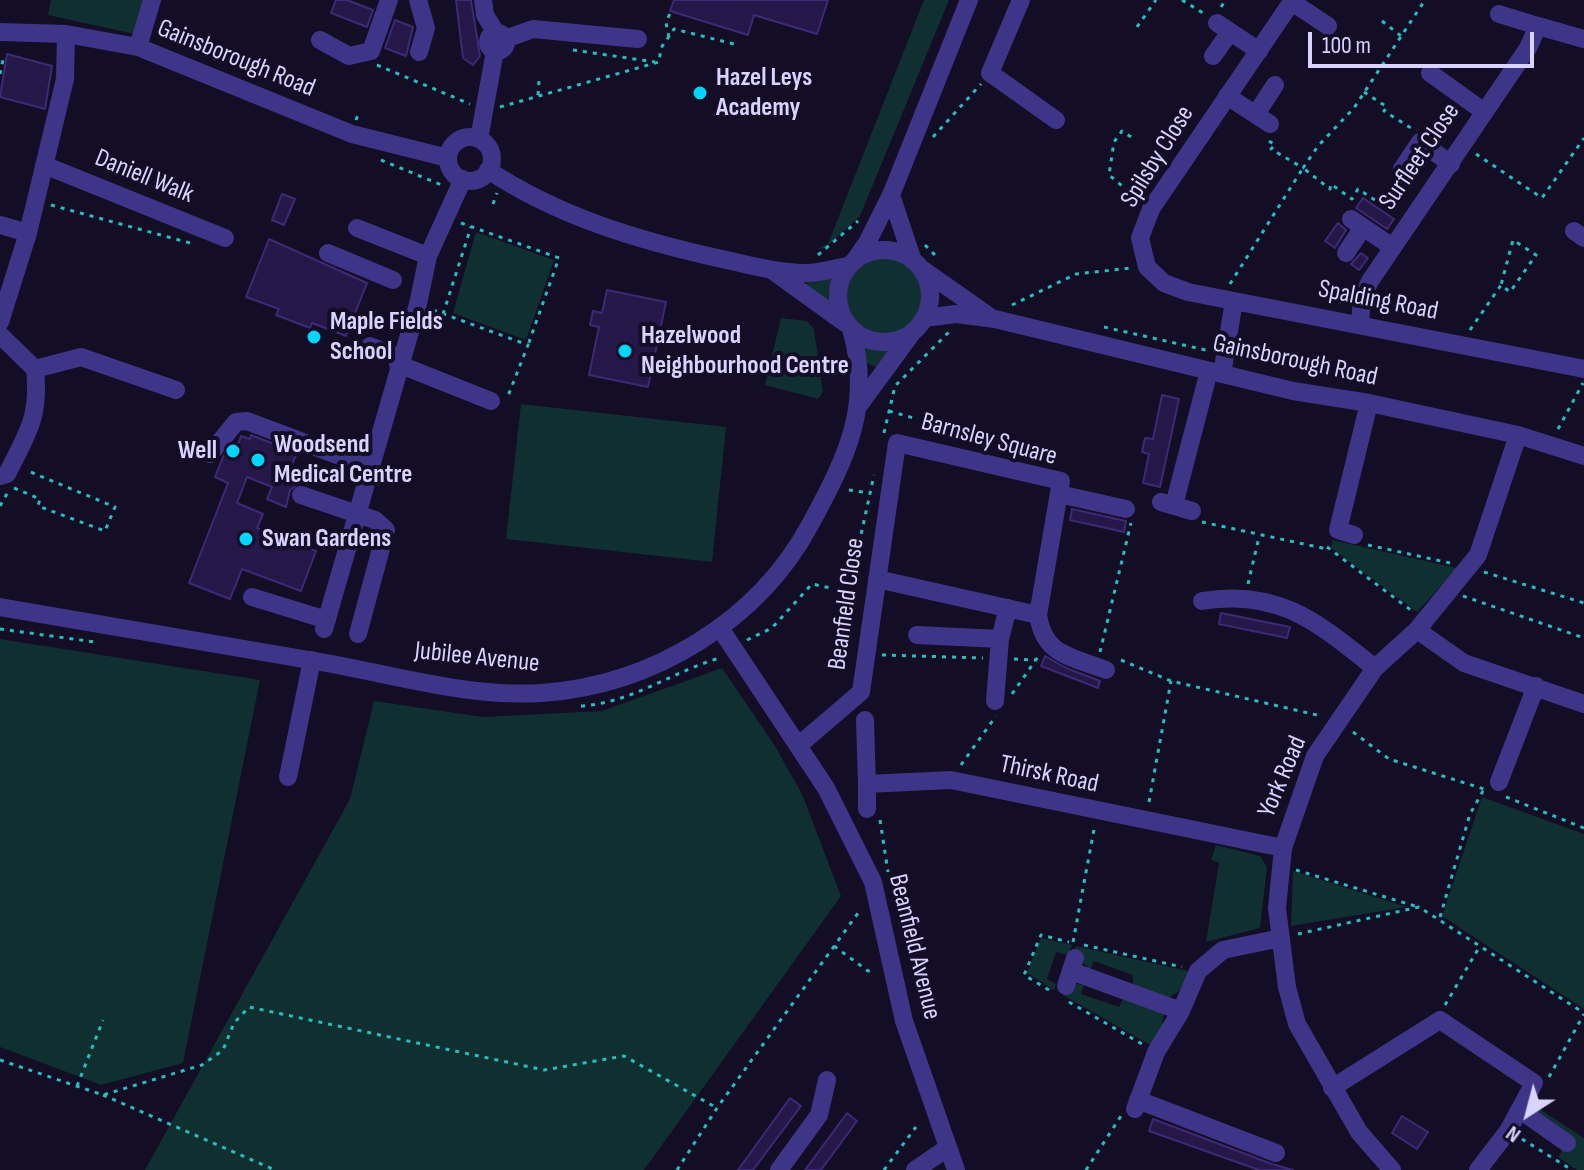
<!DOCTYPE html>
<style>
body{margin:0}
#map{position:relative;width:1584px;height:1170px;overflow:hidden;background:#130d26;font-family:"Sofia Sans Condensed",sans-serif}
canvas{display:block}
.north{position:absolute;left:1488px;top:1074px;width:80px;height:80px;-webkit-text-stroke:6px #130d26;paint-order:stroke;rotate:216deg;font-size:22px;font-weight:700;line-height:32px;text-align:center;color:#dad2ff}
.north::after{content:'';display:block;margin:auto;width:28px;height:36px;background:#dad2ff;clip-path:polygon(50% 0,100% 100%,50% 72%,0 100%)}
.scale{position:absolute;left:1308px;top:32px;width:226px;height:36px;box-sizing:border-box;border:4px solid #dad2ff;border-top:0;padding-left:10px;font-size:24px;line-height:28px;white-space:nowrap;color:#dad2ff;-webkit-text-stroke:6px #130d26;paint-order:stroke}
</style>
<div id="map">
<canvas width="1584" height="1170"></canvas>
<div class="north">N</div>
<div class="scale">100 m</div>
</div>
<script>
const ctx = document.querySelector('canvas').getContext('2d');
ctx.lineJoin = 'round';
function fill(path, color) { ctx.fillStyle = color; ctx.fill(path, 'evenodd'); }
function stroke(path, color, width, dash) { ctx.strokeStyle = color; ctx.lineWidth = width; ctx.lineCap = dash ? 'butt' : 'round'; ctx.setLineDash(dash || []); ctx.stroke(path); }
function drawText(font, color, halo, rows, align = 'center') {
  ctx.font = font + ' "Sofia Sans Condensed",sans-serif'; ctx.lineWidth = 8; ctx.setLineDash([]); ctx.textBaseline = 'middle'; ctx.strokeStyle = halo; ctx.fillStyle = color; for (const [text, x, y, turn = 0] of rows) {
    ctx.save(); ctx.translate(x, y); ctx.rotate((+turn || 0) * Math.PI / 180); ctx.textAlign = isNaN(turn) ? turn : align; if (halo) ctx.strokeText(text, 0, 0); ctx.fillText(text, 0, 0); ctx.restore();
  }
}
fill(new Path2D(`
 M51,0H155L143,36L48,15Z
 M924,0H949L860,216L825,248L817,249L828,244Z
 M476,232L554,260L526,340L453,313Z
 M846 296a38 38 0 1 1 76 0a38 38 0 1 1-76 0Z
 M834,277L830,305L805,288L809,278Z
 M781,318L807,321L814,329L823,392L818,399L765,385Z
 M864,348L892,350L882,369L866,363Z
 M521,404L726,427L712,562L506,539Z
 M1332,540L1457,568L1417,612L1331,548Z
 M0,639L260,680L183,1063L101,1085L0,1047Z
 M722,668L775,746L802,794L841,896L644,1170H145L350,799L374,701L483,717L602,711Z
 M1482,797L1584,834V1009L1442,916Z
 M1216,845L1260,856L1267,867L1260,928L1206,942L1219,863L1211,860Z
 M1293,871L1407,907L1291,926Z
 M1041,938L1072,945L1068,955L1056,952L1047,979L1056,984L1054,990L1027,973Z
 M1076,946L1192,972L1182,989L1167,999L1133,987V975L1094,961L1090,969L1074,955Z
 M1077,984L1084,985L1081,994L1119,1007L1124,997L1164,1012L1162,1027L1152,1046L1063,995Z
 M1535,1106L1584,1138V1170H1577L1558,1157L1571,1136L1532,1109Z`), '#102f30');
const building = new Path2D(`
 M336,0H347L373,10L367,27L331,13Z
 M456,0H471L480,56L473,65L463,58Z
 M674,0H828L817,34L754,15L748,35L670,11Z
 M395,20L413,27L406,56L385,48Z
 M7,54L52,66L45,109L0,97Z
 M282,194L295,199L284,225L272,220Z
 M1363,198L1394,219L1387,229L1356,208Z
 M1338,223L1346,230L1335,248L1325,241Z
 M269,239L367,283L346,336L312,323L310,328L276,315L279,309L246,297Z
 M1361,253L1368,258L1359,270L1351,264Z
 M607,290L666,302L648,387L589,375L599,327L590,325L593,311L602,313Z
 M1162,395L1179,399L1160,487L1143,483L1149,454L1142,452L1145,438L1153,439Z
 M251,435L297,453L290,469L303,474L300,483L290,490L286,507L267,499L272,487L247,477L237,503L263,514L257,528L316,551L301,591L242,569L230,599L189,583L228,483L215,477L223,457L233,445L237,447L241,436L250,439Z
 M1072,509L1126,521L1124,532L1070,520Z
 M1221,613L1290,627L1287,638L1219,624Z
 M1045,656L1066,668L1100,681L1098,688L1041,666Z
 M790,1098L801,1106L753,1170H738Z
 M847,1113L857,1121L821,1170H805Z
 M1402,1116L1428,1132L1417,1149L1392,1133Z
 M1153,1119L1272,1164L1293,1170H1259L1149,1131Z`);
fill(building, '#251848');
stroke(building, '#3d2975', 2);
stroke(new Path2D(`
 M1182,0L1203,13
 M1221,7L1226,0
 M1382,21L1401,36
 M1137,27L1156,0
 M669,37L666,23L670,13
 M573,50L655,62
 M377,65L470,104
 M0,74L4,55
 M1364,92L1387,107L1384,111L1411,128
 M538,95L539,81
 M500,107L659,62L661,48L674,29L734,44
 M356,120L359,112
 M933,137L981,84
 M1131,137L1122,131L1114,142L1109,175L1139,200
 M1269,141L1275,145L1271,149L1303,168L1318,146L1354,108L1425,0
 M1476,154L1542,198L1584,138
 M381,160L444,186
 M493,204L497,193
 M51,205L190,243
 M461,223L559,258L528,345
 M925,245L939,259
 M818,255L858,221
 M1230,284L1303,168L1330,189L1331,184L1352,199L1358,189L1395,213
 M1012,305L1076,274L1131,268
 M433,310L528,345L508,396
 M443,314L471,227
 M1104,327L1210,351
 M1470,330L1501,285L1510,292L1536,255L1513,240L1501,285
 M889,411L917,419
 M1558,429L1583,383
 M884,433L895,386L949,332
 M14,488L40,499L38,506L105,531L115,507L28,471
 M849,490L869,493
 M0,506L8,492
 M1202,522L1327,549
 M1368,545L1450,563
 M1327,547L1412,611
 M1484,572L1584,603
 M1248,584L1259,537
 M1463,596L1584,638
 M0,629L95,642
 M851,633L854,567L874,475
 M747,640L772,628L812,584L859,594
 M1100,652L1131,523
 M882,655L983,658
 M1014,659L1035,660
 M1121,660L1171,681L1321,716
 M1012,694L1040,654
 M581,706C632,703 673,671 720,658
 M1353,732L1389,759L1484,789
 M961,765L996,716
 M1506,797L1584,828
 M1149,802L1171,681
 M880,820L888,872
 M1296,870L1415,906
 M1440,917L1470,814L1484,789
 M1298,934L1419,907L1584,1013
 M1073,942L1095,824
 M1084,945L1182,967
 M834,946L868,971L874,970
 M1049,990L1024,975L1041,935L1069,942
 M1069,1002L1142,1044
 M1445,1005L1480,946
 M0,1060L103,1095L202,1065L223,1050L234,1023L249,1007L544,1070L624,1056L717,1108
 M1549,1077L1584,1014
 M77,1086L103,1020
 M103,1095L275,1170
 M1522,1139L1572,1170
 M677,1170L717,1108L861,909
 M884,1170L916,1127
 M1086,1170L1121,1116`), '#27bebe', 3, [4, 6]);
stroke(new Path2D(`
 M418,0L426,28L419,52
 M483,0L485,15L496,33
 M1021,0L990,73L1056,120
 M1292,2L1328,26
 M1499,14L1538,26
 M1217,23L1259,51
 M0,32L66,34L138,47L352,134L448,158
 M488 42a9 9 0 1 1 18 0a9 9 0 1 1-18 0Z
 M505,39L533,29L638,39
 M320,40L349,56L371,51L389,0
 M138,47L152,0
 M1213,56L1230,32
 M1430,73L1483,111
 M1227,96L1270,124
 M1256,114L1275,85
 M448 159a22 22 0 1 1 44 0a22 22 0 1 1-44 0Z
 M479,139L495,51
 M44,165L225,238
 M1402,169L1420,142L1451,164
 M488,170C559,217 640,241 722,259C750,265 778,273 807,273C821,273 835,268 849,266
 M891,195L913,261
 M1351,219L1391,246
 M0,225L28,233
 M357,228L428,256
 M1574,231L1584,238
 M838 296a46 46 0 1 1 92 0a46 46 0 1 1-92 0Z
 M328,253L393,280
 M1346,253L1363,227
 M855,260L867,243L891,195L969,0
 M922,269L989,316
 M773,271L845,323
 M1234,301L1188,292L1164,283L1147,267L1140,238L1151,209L1293,0
 M924,318L956,314L995,319L1293,391L1369,403L1518,435L1584,456
 M0,322L28,233L65,79L66,34
 M1360,323L1362,298L1370,281L1528,48L1538,26L1584,39
 M0,335L35,369C40,417 28,432 7,474L0,476
 M370,346L400,358
 M398,364L491,401
 M35,369L81,357L176,390
 M1222,374L1234,301L1584,369
 M860,404L912,333
 M210,454L236,422L247,421L369,467
 M1059,494L1126,509
 M301,495L375,520L386,530L358,634
 M1161,502L1192,511
 M1174,505L1209,371
 M1354,535L1338,530L1369,403
 M252,597L327,620
 M1202,601C1279,588 1318,623 1375,668
 M0,607C103,625 206,642 309,660C385,672 465,698 542,693C653,685 759,621 811,523C847,457 873,404 851,329
 M1038,615C1044,656 1071,656 1106,670
 M720,628L826,788L873,882L904,1021L956,1170
 M324,629L418,304L428,256L463,179
 M1417,630L1464,663L1584,704
 M917,635L1000,639
 M995,701L1000,639L1008,608
 M865,720L867,784L951,780L1283,848
 M799,745L861,692L897,443L1061,481L1038,615L877,579
 M288,777L312,660
 M1499,782L1536,686
 M867,809V784
 M1071,971L1181,1011
 M1066,986L1075,958
 M1332,1088L1440,1020L1534,1083L1508,1131L1478,1170
 M1138,1100L1276,1153
 M1135,1109L1156,1052L1181,1011L1198,971L1223,950L1281,938
 M1520,1110L1567,1143
 M779,1170L819,1115L827,1080
 M915,1170L946,1149
 M1392,1170L1359,1132L1297,1024L1287,987L1277,908L1283,848L1315,756L1375,668L1417,630L1478,555L1518,435`), '#3e3588', 18);
for (const [x, y, r, color] of [
 [700,93,8,"#00d5fd"],
 [314,337,8,"#00d5fd"],
 [625,351,8,"#00d5fd"],
 [233,451,8,"#00d5fd"],
 [258,460,8,"#00d5fd"],
 [246,539,8,"#00d5fd"]
]) { const dot = new Path2D(); dot.arc(x, y, r, 0, 2 * Math.PI); ctx.fillStyle = color; ctx.fill(dot); stroke(dot, '#130d26', 3); }
drawText('26px', '#dad2ff', '#130d26', [
 ["Gainsborough Road",236,59,22],
 ["Spilsby Close",1158,157,-58],
 ["Surfleet Close",1420,157,-56],
 ["Daniell Walk",144,177,22],
 ["Spalding Road",1378,301,11],
 ["Gainsborough Road",1295,361,12],
 ["Barnsley Square",989,440,15],
 ["Beanfield Close",847,604,-82],
 ["Jubilee Avenue",477,658,6],
 ["Thirsk Road",1049,775,12],
 ["York Road",1283,777,-67],
 ["Beanfield Avenue",914,947,76]
]);
drawText('bold 26px', '#dad2ff', '#130d26', [
 ["Hazel Leys",716,78],
 ["Academy",716,108],
 ["Maple Fields",330,322],
 ["School",330,352],
 ["Hazelwood",641,336],
 ["Neighbourhood Centre",641,366],
 ["Woodsend",274,445],
 ["Medical Centre",274,475],
 ["Well",217,451,"right"],
 ["Swan Gardens",262,539]
], 'left');
</script>
